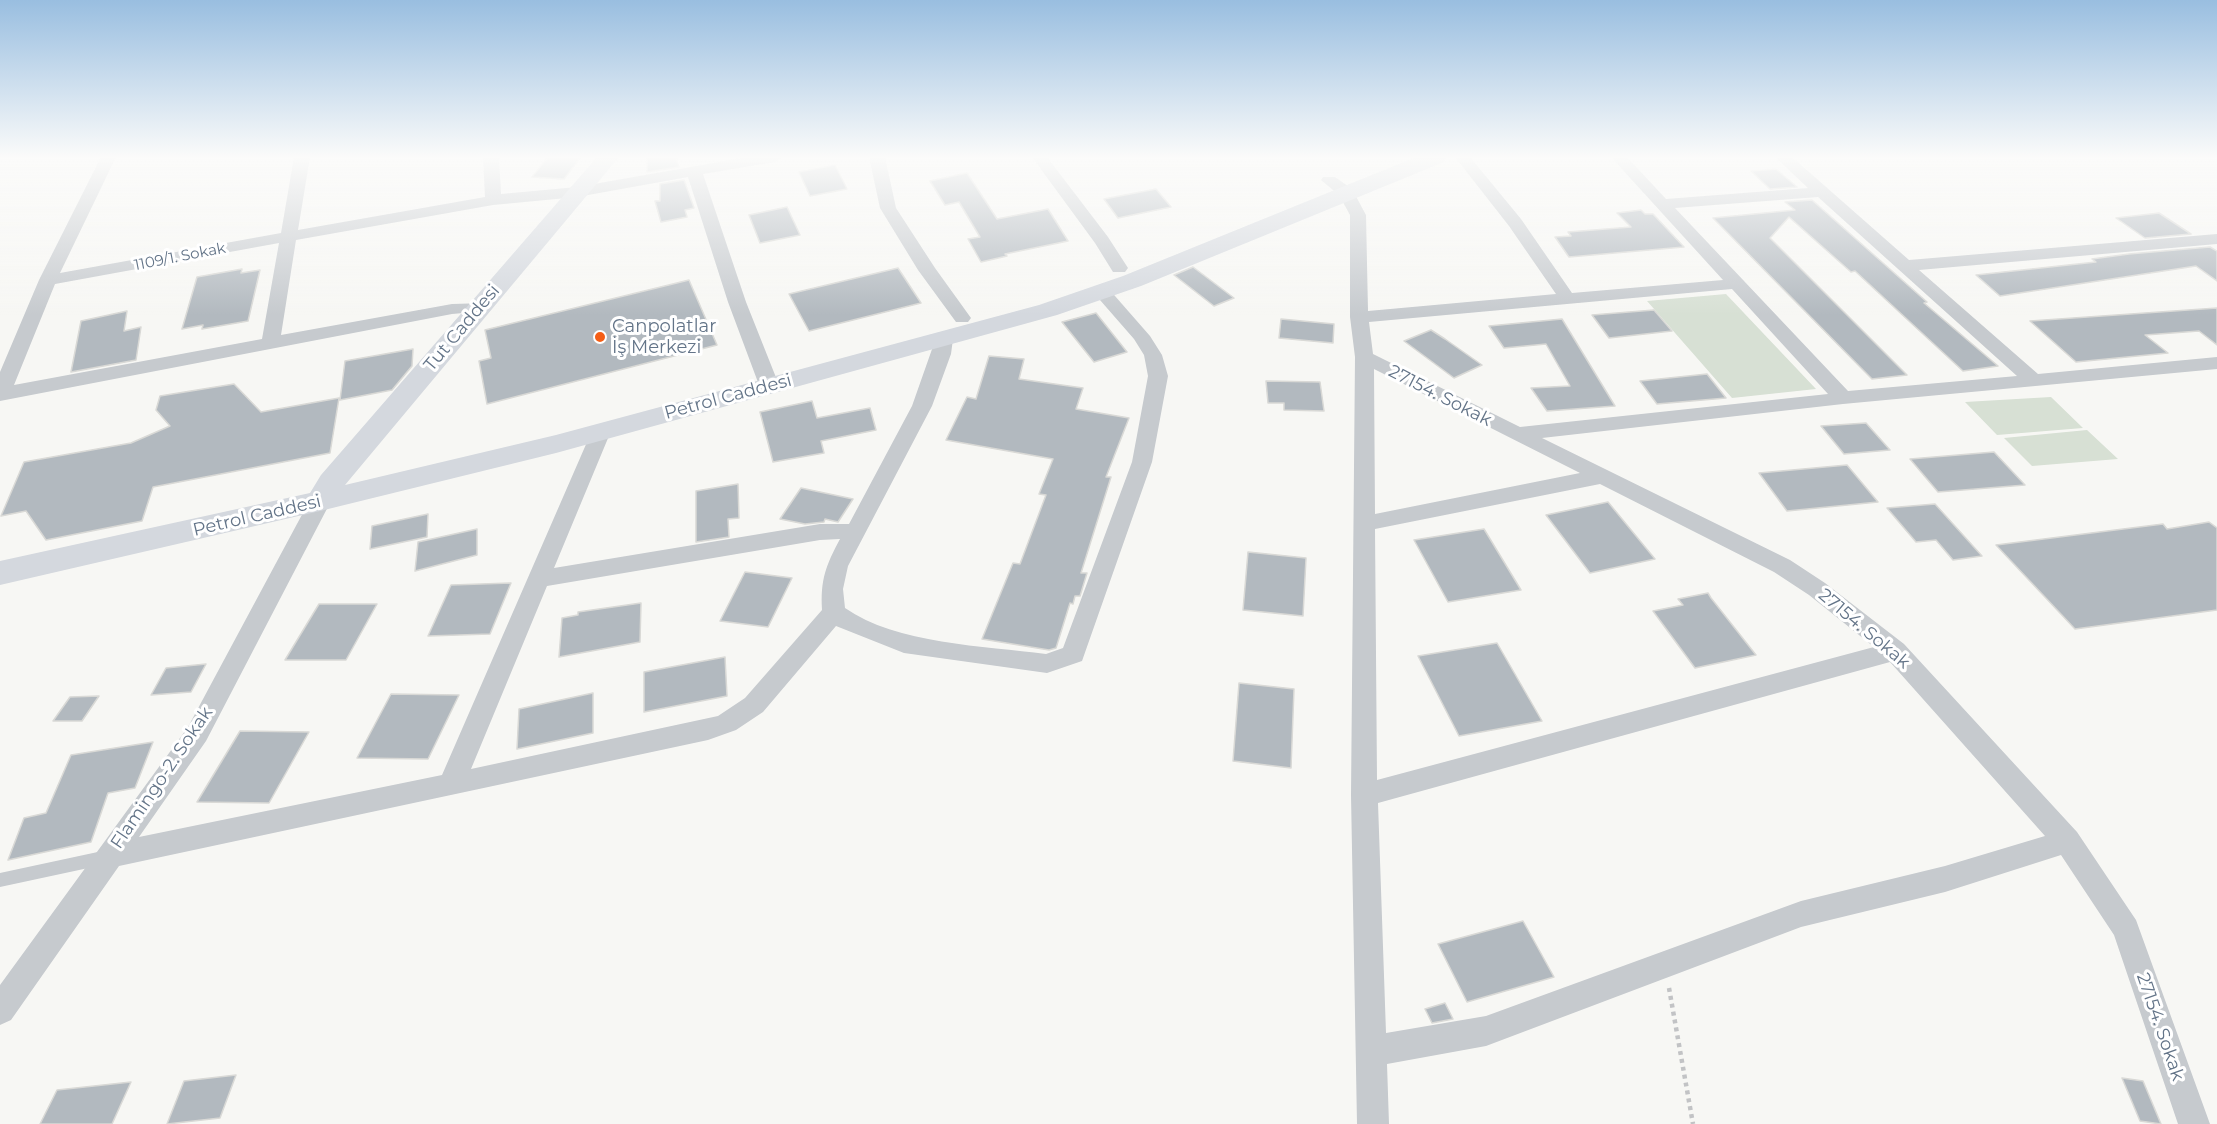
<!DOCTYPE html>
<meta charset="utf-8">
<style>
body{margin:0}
canvas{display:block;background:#f7f7f4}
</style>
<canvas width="2217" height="1124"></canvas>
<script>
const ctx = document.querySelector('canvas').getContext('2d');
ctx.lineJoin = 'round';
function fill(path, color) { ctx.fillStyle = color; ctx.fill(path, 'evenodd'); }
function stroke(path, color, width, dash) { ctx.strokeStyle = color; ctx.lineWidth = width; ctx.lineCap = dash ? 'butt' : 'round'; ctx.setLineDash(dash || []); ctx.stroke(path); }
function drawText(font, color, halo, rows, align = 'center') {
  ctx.font = font + ' Montserrat,sans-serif'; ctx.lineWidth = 6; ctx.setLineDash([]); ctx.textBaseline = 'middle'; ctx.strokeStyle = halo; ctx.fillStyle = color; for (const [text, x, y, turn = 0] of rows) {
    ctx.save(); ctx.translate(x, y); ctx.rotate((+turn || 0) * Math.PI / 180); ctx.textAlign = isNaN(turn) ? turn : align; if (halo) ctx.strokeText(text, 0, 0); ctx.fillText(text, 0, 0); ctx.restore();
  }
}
fill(new Path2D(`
 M1726,294L1816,389L1732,398L1647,301Z
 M2051,397L2083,428L1997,435L1965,402Z
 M2087,430L2118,459L2032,466L2004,438Z`), '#d7e0d4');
const building = new Path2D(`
 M548,157H581L564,179L532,177Z
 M647,157H676L679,167L647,172Z
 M835,165L847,189L810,196L799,172Z
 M1776,169L1797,187L1770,189L1751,171Z
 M967,173L997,219L1048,209L1068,241L1005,254L1007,256L981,262L968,239L980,237L959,202L945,205L930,181Z
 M684,180L694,208L685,210L687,217L661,222L655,201H660V184Z
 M1156,189L1171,207L1118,218L1104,199Z
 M1812,200L1927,302L1924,303L1998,366L1963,371L1855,271L1851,272L1789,217L1770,238L1907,375L1872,379L1713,218L1795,210L1785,202Z
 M787,207L800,235L760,243L749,215Z
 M1641,210L1645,214H1653L1684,247L1569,257L1555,237L1571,236L1568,232L1631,227L1617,213Z
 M2159,213L2191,234L2145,238L2116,218Z
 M2210,247L2217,251V281L2196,266L2000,296L1976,275L2096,262L2092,259L2129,254Z
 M1193,267L1234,298L1214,306L1174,275Z
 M898,268L921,303L809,331L789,294Z
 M242,269L241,273L260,270L248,321L202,329L203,325L182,329L197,277Z
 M689,280L717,345L487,404L479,361L491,358L485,330Z
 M2217,308V345L2199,331L2145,335L2168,353L2076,362L2030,321Z
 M1654,310L1672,331L1609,338L1592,315Z
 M127,311L124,331L141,327L136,360L71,372L81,321Z
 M1096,313L1127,352L1094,362L1062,322Z
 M1281,319L1334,324L1333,343L1279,338Z
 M1562,319L1615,406L1547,411L1531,388L1570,386L1546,344L1504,348L1489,326Z
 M1431,330L1445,339L1482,365L1454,378L1404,341Z
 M413,349L412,366L392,390L340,400L345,361Z
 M989,356L1024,359L1019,379L1083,388L1076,409L1129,418L1106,477H1111L1081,573H1087L1080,596H1075L1073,604L1070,603L1056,648L1049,650L982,639L1013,563L1020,564L1046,495L1039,494L1053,459L946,440L967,397L976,399Z
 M1707,374L1726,398L1657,404L1640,381Z
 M1266,381L1320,382L1324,411L1284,410V403H1268Z
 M234,384L261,412L339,398L330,453L153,487L142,521L46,540L26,511L1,516L24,462L131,443L170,426L156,410L160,396Z
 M812,401L817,418L870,408L876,430L821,441L824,453L773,462L760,412Z
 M1866,423L1890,450L1844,454L1821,426Z
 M1994,452L2025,485L1938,492L1910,459Z
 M1847,465L1878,502L1787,511L1759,473Z
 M738,484L739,518L728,519L729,537L696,542V491Z
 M801,488L853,499L838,522L825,519L824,522L805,524L780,519Z
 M1608,502L1655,559L1590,573L1546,515Z
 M1935,504L1982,556L1953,560L1936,540L1916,542L1887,508Z
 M428,514L427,537L370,549L372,526Z
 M2209,522L2217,528V610L2075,629L1996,545L2163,524L2167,529Z
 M477,529V555L415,571L418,542Z
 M1484,529L1521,590L1448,602L1414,540Z
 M1248,552L1306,558L1303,616L1243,610Z
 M745,572L792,578L768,627L720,621Z
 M511,583L490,634L428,636L451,585Z
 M1708,593L1711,598L1756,655L1695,668L1653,611L1683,605L1678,599Z
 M641,603L640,642L559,657L562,618L578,615V612Z
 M319,604H377L346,660H285Z
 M1497,643L1542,721L1459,736L1418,656Z
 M725,657L727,696L644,712V672Z
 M206,664L191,692L151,695L166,668Z
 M1239,683L1294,689L1291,768L1233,761Z
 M593,693V733L517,749L519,709Z
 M391,694L459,695L428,759L357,758Z
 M99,696L82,721H53L70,697Z
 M240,731L309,732L269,803L197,802Z
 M153,742L135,788L108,793L91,842L8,860L24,818L46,813L71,755Z
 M1523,921L1554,977L1467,1002L1438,944Z
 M1445,1003L1453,1019L1432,1023L1425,1009Z
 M236,1075L220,1118L167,1124L184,1081Z
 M2122,1078L2143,1081L2161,1124L2140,1121Z
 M131,1082L112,1124H40L57,1090Z`);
fill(building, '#b2b9bf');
stroke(building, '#d9d9d6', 1.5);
stroke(new Path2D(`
 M1669,988L1693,1124`), '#c2c3c5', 4.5, [4, 4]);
fill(new Path2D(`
 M107,850L112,852L114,857L112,862L107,864L0,887V873Z`), '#c6cace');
fill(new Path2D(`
 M101,157H116L60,273L281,233L294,157H310L298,230L485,197L483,157H499L501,194L577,187L747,157H782L775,162L703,174L746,302L779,385L776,389H762L759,385L728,302L688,177L577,197L493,205L296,240L281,335L452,304L486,303L489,307L486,311L452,314L0,401V372L39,280ZM279,243L262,339L14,385L55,284Z
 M869,157H885L896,208L935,268L971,318L968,322H956L918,270L880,208Z
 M1032,157H1047L1108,237L1128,268L1125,272H1113L1095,243Z
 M1455,157H1470L1521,219L1572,293L1723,280L1611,157H1627L1666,199L1808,188L1775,157H1792L1909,260L2217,234V244L1919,270L2038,374L2217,357V369L1843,404L1542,438L1790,560L1825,583L1904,644L2077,832L2136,920L2210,1124H2178L2114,935L2061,855L1945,892L1801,927L1486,1046L1387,1064L1389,1124H1357L1351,795L1355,357L1350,317V215L1339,195L1321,180L1323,177H1335L1352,189L1366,215L1368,311L1556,294L1509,226ZM1818,197L2017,376L1848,391L1675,208ZM1732,289L1828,394L1520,427L1373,354L1369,322ZM1374,369L1580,473L1375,514ZM1600,484L1774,572L1809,595L1874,647L1377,780L1375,529ZM1890,662L2045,836L1945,866L1801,901L1486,1016L1386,1033L1378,803Z
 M1102,287L1108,288L1150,336L1162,355L1168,376L1152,462L1082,661L1047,673L904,653L836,626L763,712L736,730L708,740L119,866L11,1020L0,1025V985L188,727L312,496L320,494L328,496L331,501L206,741L139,837L442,775L594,426L601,424L608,426L611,431L554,568L820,524H849L912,406L937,335H951L953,339L951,354L932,406L848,566L843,589L845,608C896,644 985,646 1046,654L1063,648L1132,462L1148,376L1144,355L1134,339L1093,292L1096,288ZM840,539C826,565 820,580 822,610L745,698L718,716L471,769L547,586L820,540Z`), '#c6cace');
fill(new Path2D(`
 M597,157H619L345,485L556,435L1039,305L1123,276L1416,157H1446L1444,162L1141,286L1057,315L556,453L320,511L0,585V561L310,493L321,475Z`), '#d4d8de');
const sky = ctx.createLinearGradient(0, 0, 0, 315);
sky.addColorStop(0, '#99bee0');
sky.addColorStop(0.5, '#fbfbfa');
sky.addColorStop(1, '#fbfbfa00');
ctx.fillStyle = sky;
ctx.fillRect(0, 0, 2217, 315);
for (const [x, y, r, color] of [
 [600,337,6,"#f55e16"]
]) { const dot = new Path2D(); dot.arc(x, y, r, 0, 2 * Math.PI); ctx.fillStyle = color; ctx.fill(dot); stroke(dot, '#fff', 2); }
drawText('15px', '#637488', '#fff', [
 ["1109/1. Sokak",180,257,-11]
]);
drawText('18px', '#637488', '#fff', [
 ["Canpolatlar",612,327],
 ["İş Merkezi",612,348]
], 'left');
drawText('18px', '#637488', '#fff', [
 ["Tut Caddesi",462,328,-50],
 ["27154. Sokak",1440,396,27],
 ["Petrol Caddesi",728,397,-15],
 ["Petrol Caddesi",257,516,-13],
 ["27154. Sokak",1864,629,40],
 ["Flamingo-2. Sokak",162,778,-56],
 ["27154. Sokak",2160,1027,71]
]);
</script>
